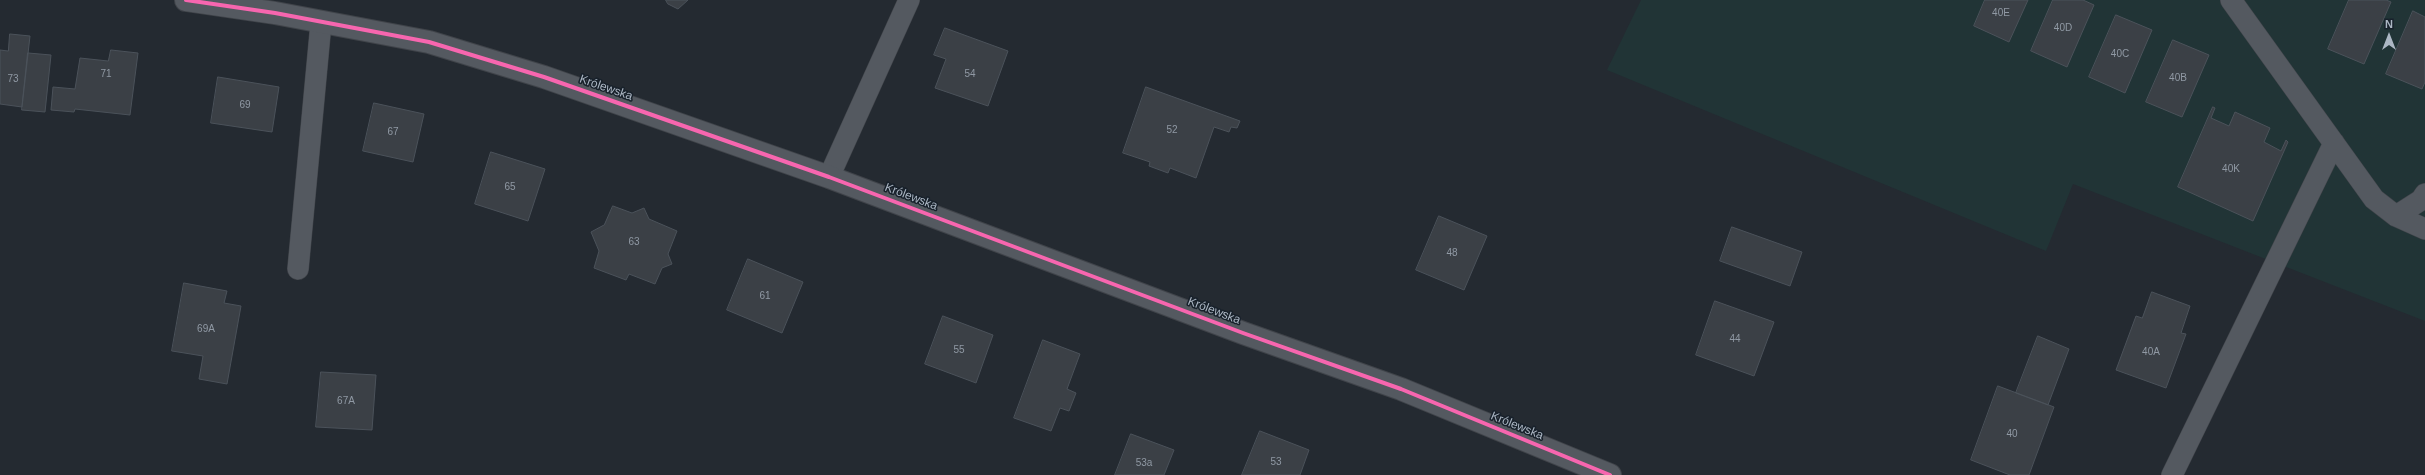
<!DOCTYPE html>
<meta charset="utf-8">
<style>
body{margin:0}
#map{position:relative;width:2425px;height:475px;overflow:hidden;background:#242a31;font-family:Helvetica,sans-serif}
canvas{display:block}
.north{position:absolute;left:2369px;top:16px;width:40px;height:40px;-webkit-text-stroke:3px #18212b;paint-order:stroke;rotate:0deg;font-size:11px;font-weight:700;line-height:16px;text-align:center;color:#acb7c4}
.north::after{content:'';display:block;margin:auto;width:14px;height:18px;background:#acb7c4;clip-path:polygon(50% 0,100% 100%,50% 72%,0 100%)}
</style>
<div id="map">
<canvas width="2425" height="475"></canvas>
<div class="north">N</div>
</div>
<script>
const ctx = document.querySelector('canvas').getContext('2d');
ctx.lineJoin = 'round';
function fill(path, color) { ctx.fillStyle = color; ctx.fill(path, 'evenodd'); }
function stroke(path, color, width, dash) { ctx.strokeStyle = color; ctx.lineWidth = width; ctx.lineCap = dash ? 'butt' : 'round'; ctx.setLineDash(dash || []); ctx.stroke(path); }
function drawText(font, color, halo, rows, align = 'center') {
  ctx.font = font + ' Helvetica,sans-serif'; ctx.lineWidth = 3; ctx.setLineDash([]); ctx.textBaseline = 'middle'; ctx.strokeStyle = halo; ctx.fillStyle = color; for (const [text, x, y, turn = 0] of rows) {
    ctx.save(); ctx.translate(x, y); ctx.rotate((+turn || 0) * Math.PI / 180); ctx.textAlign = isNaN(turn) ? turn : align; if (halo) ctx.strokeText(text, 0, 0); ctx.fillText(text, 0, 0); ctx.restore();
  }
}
fill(new Path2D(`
 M1641,0H2425V321L2073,184L2046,251L1607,70Z`), '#213436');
const building = new Path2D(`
 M666,0H688L678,9L668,4Z
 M1985,0H2028L2009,42L1974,26Z
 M2053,0H2083L2094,5L2067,67L2031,51Z
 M2349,0H2386L2391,2L2364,64L2328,49Z
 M2413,11L2425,17V82L2422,89L2386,74Z
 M2116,15L2152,30L2125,93L2089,77Z
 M945,28L1008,51L988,106L935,88L946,59L934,55Z
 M10,34L30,36L22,107L0,104V50L8,51Z
 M2173,40L2209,55L2182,117L2146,102Z
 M111,50L138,53L130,115L75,109L74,112L51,110L53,87L75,89L80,58L108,61Z
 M28,53L51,55L45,112L22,110Z
 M218,77L279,87L272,132L211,123Z
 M1146,87L1240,121L1237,128L1231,127L1229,132L1214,127L1196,178L1170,168L1168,173L1149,166L1150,162L1123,153Z
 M374,103L424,114L413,162L363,151Z
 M2213,107L2215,108L2211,118L2229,126L2235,112L2270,128L2264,142L2281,151L2286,140L2288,142L2253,221L2178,187Z
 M491,152L545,169L528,221L475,204Z
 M613,206L632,213L644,208L649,219L677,231L668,254L672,264L662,268L655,284L629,274L626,280L594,268L599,251L591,232L604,225Z
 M1439,216L1487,236L1464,290L1416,270Z
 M1732,227L1802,252L1790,286L1720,261Z
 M748,259L803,282L782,333L727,310Z
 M184,283L227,291L224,303L241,306L227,384L199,379L203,356L172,351Z
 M2152,292L2190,306L2181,333L2186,334L2166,388L2116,370L2136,316L2142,318Z
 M1715,301L1774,322L1754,376L1696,355Z
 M943,316L993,335L976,383L925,364Z
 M2038,336L2069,349L2048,405L2016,393Z
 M1043,340L1080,354L1067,389L1076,393L1069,411L1060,408L1051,431L1014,418Z
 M321,372L376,375L372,430L316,427Z
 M1998,386L2054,407L2029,475H2010L1971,460Z
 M1260,431L1309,450L1300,475H1242Z
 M1131,434L1174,450L1164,475H1115Z`);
fill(building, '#3b4046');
stroke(building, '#4b525a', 1);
const service = new Path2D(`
 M2231,0L2374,199L2396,216L2425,229
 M829,177L909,0
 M2396,216L2421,200L2425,194
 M298,269L321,23
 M2172,475L2334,143`);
const minor = new Path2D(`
 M186,0L275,13L429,42L544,77L829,177L1243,333L1401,389L1610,475`);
stroke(service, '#40444a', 22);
stroke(minor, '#40444a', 24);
stroke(service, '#545960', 21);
stroke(minor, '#545960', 22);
stroke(new Path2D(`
 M186,0L275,13L429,42L544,77L829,177L1243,333L1401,389L1610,475`), '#f766af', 4);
drawText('10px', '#9099a4', null, [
 ["40E",2001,13],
 ["40D",2063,28],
 ["40C",2120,54],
 ["71",106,74],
 ["54",970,74],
 ["40B",2178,78],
 ["73",13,79],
 ["69",245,105],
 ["52",1172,130],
 ["67",393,132],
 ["40K",2231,169],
 ["65",510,187],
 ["63",634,242],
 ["48",1452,253],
 ["61",765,296],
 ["69A",206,329],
 ["44",1735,339],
 ["55",959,350],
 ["40A",2151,352],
 ["67A",346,401],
 ["40",2012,434],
 ["53",1276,462],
 ["53a",1144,463]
]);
drawText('12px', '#acb7c4', '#18212b', [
 ["Królewska",606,88,19],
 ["Królewska",911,197,21],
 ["Królewska",1214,311,21],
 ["Królewska",1517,426,22]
]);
</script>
